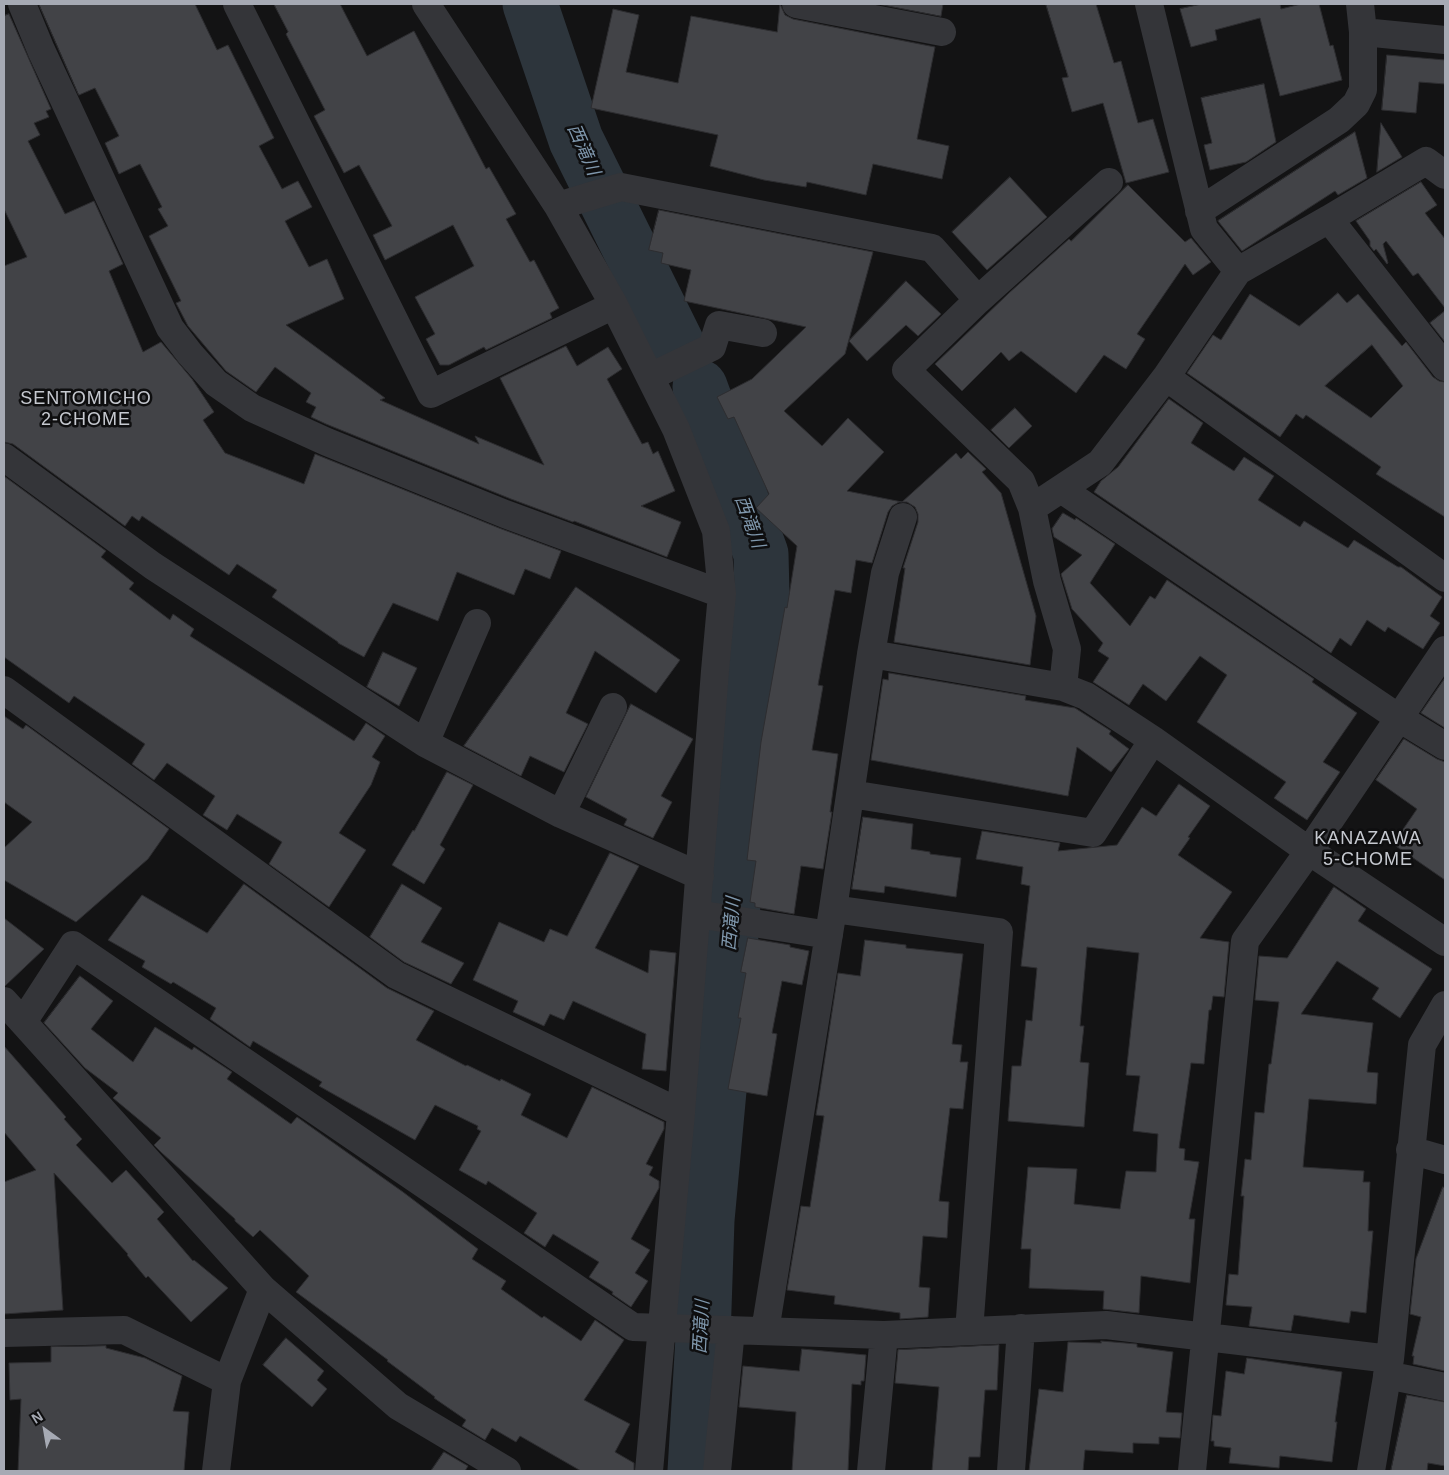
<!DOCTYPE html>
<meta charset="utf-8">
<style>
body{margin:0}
#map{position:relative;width:1449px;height:1475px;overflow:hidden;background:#131314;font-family:Helvetica,sans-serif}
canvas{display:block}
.frame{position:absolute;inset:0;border:5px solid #a6aab4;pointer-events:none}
.north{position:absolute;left:20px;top:1405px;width:50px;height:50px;-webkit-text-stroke:4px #0e0e0f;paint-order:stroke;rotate:328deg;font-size:14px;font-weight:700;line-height:20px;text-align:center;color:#a6aab4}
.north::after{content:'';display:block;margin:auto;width:18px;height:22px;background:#a6aab4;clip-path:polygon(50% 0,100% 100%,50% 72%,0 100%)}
</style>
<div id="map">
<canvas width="1449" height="1475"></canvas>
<div class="frame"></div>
<div class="north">N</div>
</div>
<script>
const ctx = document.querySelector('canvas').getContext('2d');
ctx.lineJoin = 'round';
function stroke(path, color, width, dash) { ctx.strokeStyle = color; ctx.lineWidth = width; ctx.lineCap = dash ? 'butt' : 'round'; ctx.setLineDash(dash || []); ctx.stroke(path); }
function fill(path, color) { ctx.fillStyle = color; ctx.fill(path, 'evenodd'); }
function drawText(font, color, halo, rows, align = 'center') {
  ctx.font = font + ' Helvetica,"Noto Sans JP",sans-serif'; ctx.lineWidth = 5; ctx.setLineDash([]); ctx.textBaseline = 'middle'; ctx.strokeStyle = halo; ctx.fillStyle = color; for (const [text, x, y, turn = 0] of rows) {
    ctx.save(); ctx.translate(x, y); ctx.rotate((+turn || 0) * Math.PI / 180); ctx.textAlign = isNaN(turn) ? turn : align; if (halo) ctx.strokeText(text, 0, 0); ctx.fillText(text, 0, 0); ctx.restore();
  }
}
stroke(new Path2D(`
 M530,4L576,140L677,344
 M695,1471L703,1338L707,1220L725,1026L736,858L743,793L744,745L762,594L761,554L700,387`), '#2d353c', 55);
const building = new Path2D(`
 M39,4H195L217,50L228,45L274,138L259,146L282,189L298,181L312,207L285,221L309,267L327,259L344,299L286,325L385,398L380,400L479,444L475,436L544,465L500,378L566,346L577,366L608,347L622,369L607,379L642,444L648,442L653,454L658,451L675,491L641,506L681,522L667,557L574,521L573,522L511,499L326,424L311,417L316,407L306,402L311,393L275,367L256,392L226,371L188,326L176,303L181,301L149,236L168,226L158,209L162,207L140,164L119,174L105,143L119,136L95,88L79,95Z
 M274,4H340L367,56L414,31L486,169L489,167L516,214L506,219L530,262L534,260L559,308L550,313L552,318L486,350L484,347L449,365H440L426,339L435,334L415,297L474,266L453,225L385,260L373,235L392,226L359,165L344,173L314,116L325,110L286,34L288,32Z
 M780,4L785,15L793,19L935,47L917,139L949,146L942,179L873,164L866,195L807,182L806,187L764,180L710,166L718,135L591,108L613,9L639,15L626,72L678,83L691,16L777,32Z
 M878,4H943L941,16Z
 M1046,4H1096L1114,63L1121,61L1138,123L1153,119L1169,172L1126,183L1103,103L1072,112L1062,78L1068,77Z
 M1202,4H1280L1281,9L1301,4H1319L1330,46L1333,45L1342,80L1280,96L1260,18L1215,30L1217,40L1191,47L1180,9Z
 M9,14L51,109L46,111L49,117L34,123L40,135L28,141L65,214L94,201L123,264L109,271L143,352L161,342L192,379L214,412L203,420L225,453L304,484L315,454L499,528L561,551L550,579L525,569L514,595L457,572L438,621L393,603L364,657L338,643V642L272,597L277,590L237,564L229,575L142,516L139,521L132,516L125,526L13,444L4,442V266L27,257L4,209V16Z
 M1387,55L1445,60V84L1419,82L1416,113L1382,110Z
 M1264,84L1276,142L1246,162L1210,170L1204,145L1212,143L1201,98Z
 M1381,123L1402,157L1377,172Z
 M1355,132L1367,178L1338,195L1335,191L1242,251L1218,221Z
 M1010,177L1047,217L987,270L952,232Z
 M1421,182L1437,205L1425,213L1445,239V308L1418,273L1413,276L1386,241L1383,244L1388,263L1387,264L1376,249L1374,251L1370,246V241L1356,221Z
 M1128,185L1185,242L1191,238L1211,262L1193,275L1185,264L1137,334L1145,339L1126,369L1104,355L1076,393L1021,351L1009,361L1001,352L962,391L935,364L1009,293L1069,239L1071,241Z
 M659,210L873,252L845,354L784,411L822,446L848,418L884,452L847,491L902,502L956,453L961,459L968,452L986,469L982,472L1001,493L1036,616L1030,665L894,642L905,568H903L918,522V514L915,507L907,502H899L892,506L888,512L872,563L856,560L851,593L835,590L818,685L823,686L812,750L838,754L830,812H832L823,869L801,866L794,914L755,907V903L750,902L756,861L747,860L761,742L785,607L787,608L797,546L756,508L769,494L734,417L728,419L717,397L752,379L806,327L684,301L691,270L661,263L663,253L649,250Z
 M906,281L941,314L918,336L906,325L867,361L849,341Z
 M1338,293L1347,303L1358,294L1402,346L1406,342L1433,377L1439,381L1445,382V517L1376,474L1381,467L1306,415L1303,419L1296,414L1280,437L1187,373L1213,335L1221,340L1250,294L1299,326ZM1372,345L1403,386L1371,418L1325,386Z
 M1445,311V342L1430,323Z
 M1169,399L1203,423L1191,443L1234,471L1244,457L1274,476L1258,500L1300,527L1304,521L1348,548L1354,540L1398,567H1401L1442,597L1430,616L1440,623L1423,649L1388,627L1385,632L1367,620L1351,646L1340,638L1331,653L1094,492L1101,481L1118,467Z
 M1015,408L1032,426L1009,448L991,430Z
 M4,476L106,551L101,557L134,583L129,589L170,620L173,614L194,629L190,636L354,741L366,723L385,736L372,757L380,762L371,785L339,833L366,850L329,907L269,864L282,842L237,814L227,830L203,815L215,796L167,763L154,780L132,764L145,744L74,696L69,703L4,657Z
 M1063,513L1075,520L1076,518L1115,544L1090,583L1130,626L1150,596L1155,599L1167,580L1314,679L1312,682L1357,713L1323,762L1340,772L1307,820L1274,798L1286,782L1197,722L1227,675L1200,656L1166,701L1143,684L1129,705L1093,682L1109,658L1098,651L1103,643L1072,609L1061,574L1082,555L1054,537L1052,529Z
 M576,587L680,660L656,693L595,651L566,713L588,724L564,772L530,756L521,776L464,746Z
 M383,652L417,668L399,706L367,687Z
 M889,673L1026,696L1025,700L1075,708L1111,731L1109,734L1129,749L1111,772L1077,747L1068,796L871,760L883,679L888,680Z
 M1445,678V728L1421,713Z
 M631,704L693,739L661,796L672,802L653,838L624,825L627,819L586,797Z
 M4,716L23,729L26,725L169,829L148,859L76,922L4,880V848L32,822L4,802Z
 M1404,739L1437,759L1445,762V880L1393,844L1417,809L1376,780Z
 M447,772L473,785L440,845L445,849L424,884L392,865L413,830L414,831Z
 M1179,784L1210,806L1188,837L1190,838L1178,855L1232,892L1200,938L1229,942L1224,997L1213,996L1211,1010H1209L1204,1064L1191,1063L1179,1148L1185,1149L1184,1160L1199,1162L1189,1219H1195L1190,1283L1141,1276L1139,1313L1103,1309L1104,1291L1029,1288L1031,1249H1021L1028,1167L1077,1169L1074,1204L1120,1209L1126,1171L1156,1172L1158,1134L1133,1131L1140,1076L1126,1075L1139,953L1087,947L1080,1026H1084L1080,1062L1089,1063L1084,1127L1008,1121L1012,1066H1021L1026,1020L1032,1021L1037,968L1021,966L1030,886L1021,884L1023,867L976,859L982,831L1060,843L1058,851L1117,845L1142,807L1156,816Z
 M863,817L913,824L911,849L930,852V854L961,858L956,897L885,886L884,893L852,889Z
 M610,853L639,866L595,948L648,973L650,950L676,953L666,1071L642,1069L646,1034L573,1001L564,1020L550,1014L544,1026L513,1012L518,1001L473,980L499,922L544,942L550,929L567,936Z
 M244,884L387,988L434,1011L416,1040L466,1066L467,1065L500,1081L501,1079L531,1094L521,1115L567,1138L592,1087L664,1122V1129L646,1164L653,1167L649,1175L659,1181V1188L631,1239L650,1250L635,1273L648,1281L631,1307L612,1294L613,1292L589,1277L599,1262L553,1234L545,1247L524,1233L537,1213L488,1181L486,1185L459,1170L481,1131L477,1129L478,1126L435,1105L415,1140L319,1086L322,1082L253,1041L250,1047L210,1019L216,1008L173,982L171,984L142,967L145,961L108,940L142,895L207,933Z
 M402,884L442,908L421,942L464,963L451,984L404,962L370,937Z
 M1334,887L1366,909L1358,921L1432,969L1400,1018L1372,999L1379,988L1337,961L1301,1014L1373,1023L1367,1072L1378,1073L1376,1104L1309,1099L1303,1167L1364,1171L1363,1182H1370L1368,1231H1373L1366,1313L1351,1311L1349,1323L1294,1315L1291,1331L1249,1326L1252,1307L1226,1305L1229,1274L1238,1275L1244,1196H1241L1245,1159L1251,1160L1255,1112L1264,1113L1269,1064H1271L1279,1002L1255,1000L1259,956L1287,958Z
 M4,918L44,949L5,986H4Z
 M748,938L790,945V947L809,951L802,985L782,981L772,1033L777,1034L767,1096L728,1089L741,1018H738L746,973L741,972Z
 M865,940L906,945V948L963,954L952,1044L962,1045L960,1062H968L963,1109L950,1108L939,1201L949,1202L947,1238L923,1236L919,1287L930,1288L928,1317L900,1319V1313L834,1304L835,1296L787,1290L801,1206L810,1207L824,1116L816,1115L818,1103L838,973L860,976Z
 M80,976L113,1001L91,1029L133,1062L155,1027L192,1050L194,1047L232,1072L227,1079L291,1124L297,1117L403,1192L478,1249L472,1259L506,1281L501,1289L542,1318L544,1316L581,1341L595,1320L624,1340L584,1400L630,1424L615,1452L634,1463V1471H581L520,1436L516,1442L492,1428L485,1440L462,1426L466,1420L434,1398L435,1397L387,1361L388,1360L296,1292L309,1276L260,1230L253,1237L235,1221V1219L162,1153L154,1145L161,1138L113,1098L118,1093L85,1068L44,1023Z
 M4,1046L66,1117L64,1119L82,1139L76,1145L112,1183L126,1170L164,1212L157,1219L193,1261L194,1260L228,1288L191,1322L148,1276L146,1278L127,1255L128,1254L54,1173L63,1310L4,1314V1182L36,1170L4,1132Z
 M1443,1187L1445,1188V1371L1413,1364L1414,1356H1412L1421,1317L1410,1314L1416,1259Z
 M286,1338L324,1371L317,1380L327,1389L312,1407L263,1365Z
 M1101,1341L1137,1344V1347L1173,1352L1166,1412L1182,1413L1180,1438L1159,1437V1444L1133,1443V1453L1085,1450L1083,1471H1029L1039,1389L1063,1392L1068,1342L1101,1343Z
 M999,1345L997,1390H985L980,1457H969L968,1471H932L939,1387L895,1383L898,1350Z
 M106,1346V1348L145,1358L182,1376L173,1411L189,1412L184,1471H18L21,1399L10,1400L9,1363L51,1362V1347Z
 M802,1349L866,1355L864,1381H861V1385L852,1384L848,1471H792L796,1412L739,1407L743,1366L799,1371Z
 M1247,1358L1342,1372L1335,1422H1337L1332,1462L1280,1456L1279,1468L1229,1463L1231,1448L1214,1446V1441H1211L1213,1415L1221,1416L1226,1371L1244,1374Z
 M1407,1395L1445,1402V1466L1428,1463L1427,1471H1391Z
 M444,1452L468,1466L465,1471H431Z`);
fill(building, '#424347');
stroke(building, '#2d2d30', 1);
stroke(new Path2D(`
 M22,4L41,50L170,328L190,354L216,383L252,408L327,442L505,514L722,594
 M237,4L431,394L614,305
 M426,4L558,206L614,305L676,429L716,531L722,594L715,671L681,1113L649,1471
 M796,4L942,32
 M1149,4L1204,229L1238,271
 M1363,32L1445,40
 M558,206L621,187L932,248L978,300L906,370L1021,481L1032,508L1047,581L1067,649L1063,687
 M1199,211L1339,120L1356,104L1363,90V32L1360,4
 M1329,219L1426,161L1445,175
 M978,300L1109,182
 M650,377L712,347L719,325L763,333
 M1166,377L1445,578
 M4,457L153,566L425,743L561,814L700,876
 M1061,489L1399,718L1445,746
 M1032,508L1100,463L1166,377L1238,271L1329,219L1445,367
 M871,654L885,573L903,517
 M4,690L396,975L681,1113
 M425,743L477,623
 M851,794L1093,833L1153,740
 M561,814L613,707
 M833,909L999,932L969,1331
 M697,914L829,935
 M4,1001L263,1289L398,1406L507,1471
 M23,1022L73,945L633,1327L884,1335L1106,1325L1390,1359
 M1410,1150L1445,1160
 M765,1331L833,909L871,654L1063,687L1086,696L1153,740L1309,851L1445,942
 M4,1333L124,1330L227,1381
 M1387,1375L1445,1387
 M216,1471L227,1381L263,1289
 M717,1471L731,1330
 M871,1471L884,1335
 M1011,1471L1021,1328
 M1192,1471L1245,941L1309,851L1445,650
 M1371,1471L1390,1359L1422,1045L1445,1005`), '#343539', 28);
drawText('italic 18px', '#7f97ac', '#0e0e0f', [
 ["西滝川",583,150,66],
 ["西滝川",749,522,70],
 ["西滝川",732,924,-85],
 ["西滝川",702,1327,-87]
]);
ctx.letterSpacing = '1px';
drawText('18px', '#c6c9d0', '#0e0e0f', [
 ["SENTOMICHO",86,399],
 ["2-CHOME",86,420],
 ["KANAZAWA",1368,839],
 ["5-CHOME",1368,860]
]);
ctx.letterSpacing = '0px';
</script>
